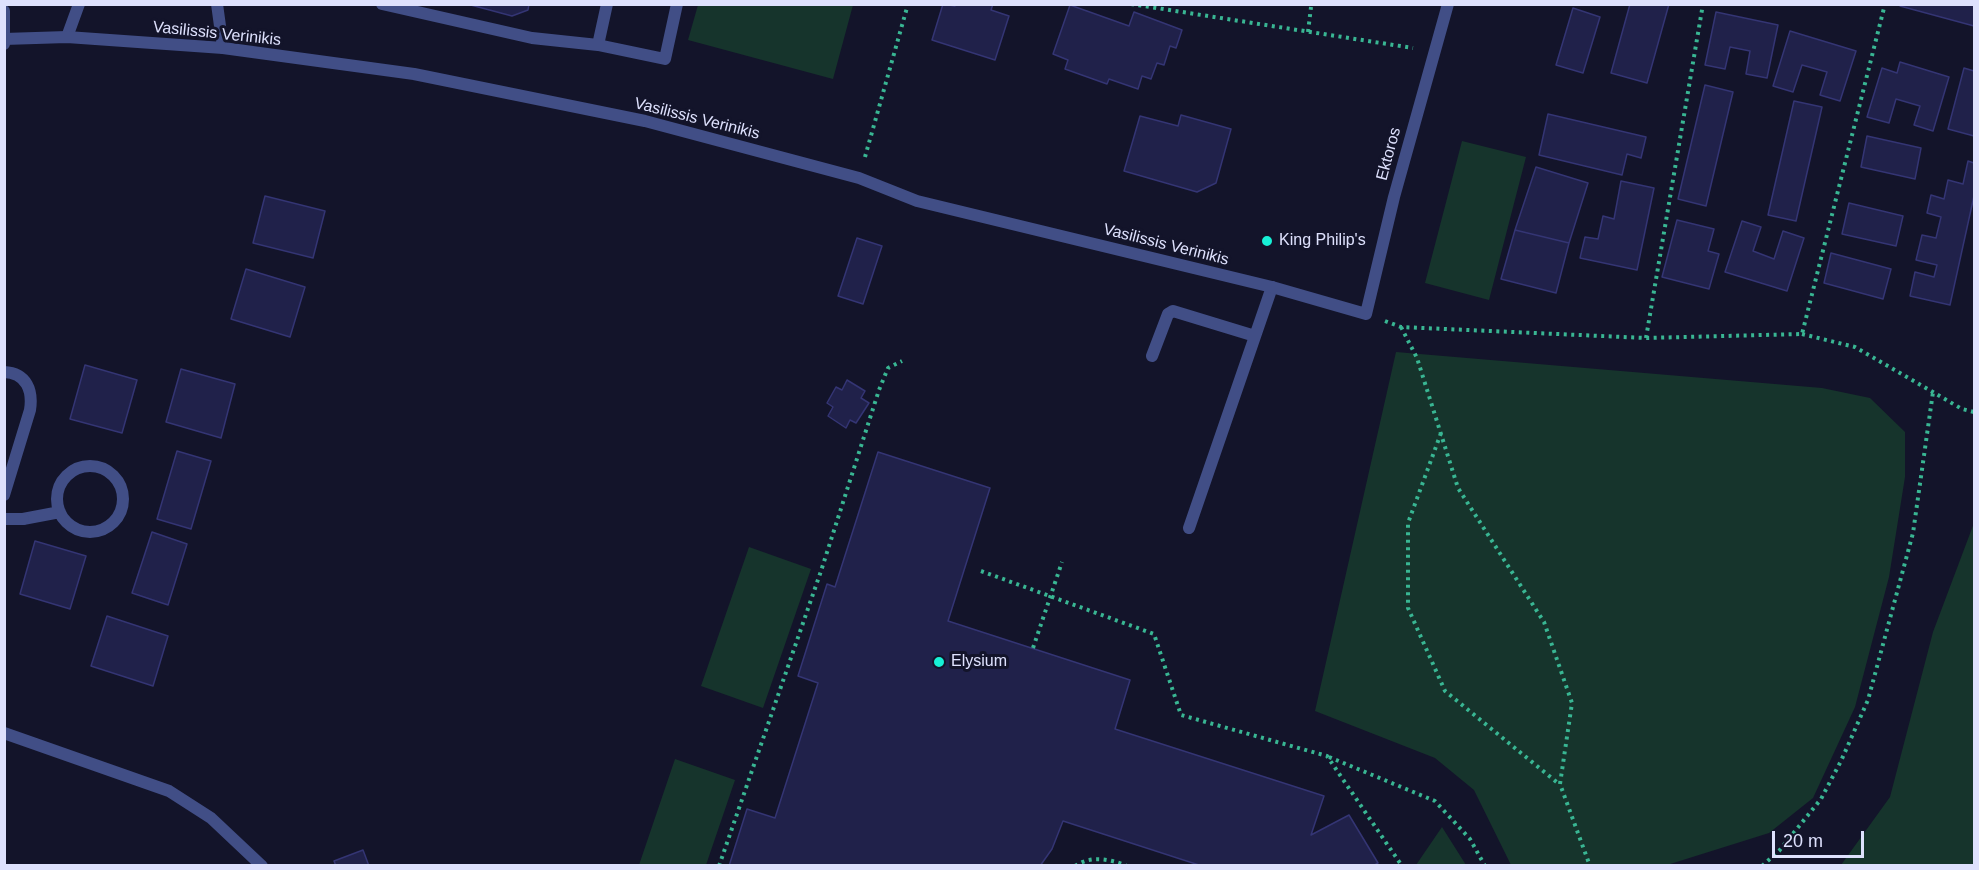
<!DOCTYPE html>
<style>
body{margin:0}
#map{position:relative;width:1979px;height:870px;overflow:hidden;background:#13142a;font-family:Helvetica,sans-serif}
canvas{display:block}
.frame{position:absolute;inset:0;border:6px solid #dee1fd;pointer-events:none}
.scale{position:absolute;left:1772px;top:831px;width:92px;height:27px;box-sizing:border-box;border:3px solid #dee1fd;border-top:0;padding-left:8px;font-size:18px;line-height:21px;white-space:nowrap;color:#dee1fd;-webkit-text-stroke:4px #13142a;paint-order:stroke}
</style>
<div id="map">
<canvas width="1979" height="870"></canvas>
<div class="frame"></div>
<div class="scale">20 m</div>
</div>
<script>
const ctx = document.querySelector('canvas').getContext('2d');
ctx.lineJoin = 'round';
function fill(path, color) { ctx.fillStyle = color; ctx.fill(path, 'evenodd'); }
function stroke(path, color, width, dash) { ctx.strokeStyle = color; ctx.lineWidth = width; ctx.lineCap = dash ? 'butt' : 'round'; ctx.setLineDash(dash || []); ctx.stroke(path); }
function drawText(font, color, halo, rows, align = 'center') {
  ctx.font = font + ' Helvetica,sans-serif'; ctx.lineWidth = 6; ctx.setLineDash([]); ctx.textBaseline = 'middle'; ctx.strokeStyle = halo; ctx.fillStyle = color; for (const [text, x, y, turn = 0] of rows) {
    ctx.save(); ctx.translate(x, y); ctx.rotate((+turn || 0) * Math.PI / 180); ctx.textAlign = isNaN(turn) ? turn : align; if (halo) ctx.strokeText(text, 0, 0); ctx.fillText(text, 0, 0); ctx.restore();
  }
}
fill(new Path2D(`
 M698,5V4L853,5L833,79L688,40Z
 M1462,141L1526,157L1489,300L1425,283Z
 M1396,352L1822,388L1870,398L1905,432V477L1889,577L1855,707L1813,798L1769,833L1667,865H1511L1474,790L1435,758L1315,711Z
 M1974,523V865H1841L1890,797L1933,632Z
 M749,547L811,569L763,708L701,686Z
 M675,759L735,780L706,865H639Z
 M1442,827L1466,865H1416Z`), '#16342c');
const building = new Path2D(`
 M467,4H529L528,10L512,16Z
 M943,4L955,6V4H993L991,10L1009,16L995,60L932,40Z
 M1630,4H1669L1647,83L1611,73Z
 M1901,4H1974V26L1900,6Z
 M1070,5L1129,26L1134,12L1182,30L1176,48L1170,46L1164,65L1157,63L1151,79L1142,76L1138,89L1109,79L1107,84L1065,69L1068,60L1053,54Z
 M1573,8L1600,17L1583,73L1556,65Z
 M1716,12L1778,25L1767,78L1746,74L1750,51L1730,47L1725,69L1705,65Z
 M1790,31L1856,51L1840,101L1820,95L1827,72L1802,65L1793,92L1773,86Z
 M1900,62L1949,77L1933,131L1914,125L1920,106L1896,99L1889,123L1867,117L1882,68L1897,73Z
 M1964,68L1974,71V136L1948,129Z
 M1705,85L1733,92L1706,206L1678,199Z
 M1794,101L1822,107L1796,221L1768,215Z
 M1548,114L1646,137L1641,158L1627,154L1622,175L1539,155Z
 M1181,115L1231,129L1216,183L1197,192L1124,171L1140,116L1178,126Z
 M1867,136L1921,148L1915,179L1861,167Z
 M1968,161L1974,163V196L1950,305L1910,296L1915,272L1934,277L1937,265L1916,260L1922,235L1936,238L1941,217L1927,213L1931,195L1944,199L1948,180L1963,184Z
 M1536,167L1588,183L1569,243L1515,230Z
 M1621,181L1654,188L1637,270L1580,258L1585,237L1598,239L1603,216L1614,219Z
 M265,196L325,211L313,258L253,243Z
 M1849,203L1903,216L1896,246L1842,234Z
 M1677,220L1714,229L1708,251L1719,254L1709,289L1662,277Z
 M1742,221L1761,227L1753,251L1774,259L1783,231L1804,238L1787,291L1725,272Z
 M1515,230L1569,243L1556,293L1501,279Z
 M857,238L882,246L863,304L838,296Z
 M1831,253L1891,269L1883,299L1824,283Z
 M246,269L305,287L290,337L231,319Z
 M85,365L137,380L122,433L70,419Z
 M181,369L235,384L221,438L166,422Z
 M847,380L865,391L861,398L869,403L856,423L850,420L846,428L828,416L833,407L827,403L836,387L842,390Z
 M177,451L211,461L191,529L157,519Z
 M878,452L990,488L948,621L1130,680L1115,729L1324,796L1311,835L1349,815L1378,863L1373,866H1202L1063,821L1052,849L1040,866H729L747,809L775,818L818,683L798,676L827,584L835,587Z
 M152,532L187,544L168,605L132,593Z
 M35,541L86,556L70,609L20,594Z
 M107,616L168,636L153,686L91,666Z
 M363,850L369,866H336L334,861Z`);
fill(building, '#20214a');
stroke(building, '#343574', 1.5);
stroke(new Path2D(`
 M1131,4L1413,48
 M1308,32L1311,7
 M865,157L908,4
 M1385,321L1401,327L1646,338L1802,334L1885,4
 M1401,327L1417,358L1458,488L1544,622L1572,703L1560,784L1590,866
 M1802,334L1855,347L1962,409L1974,412
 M1646,338L1703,4
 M1441,433L1408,523V608L1445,691L1559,784
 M981,571L1154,634L1181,715L1327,756L1402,866
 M1033,648L1062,562
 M1329,757L1435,801L1470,839L1485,866
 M719,866L821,571L879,390L888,368L902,361
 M1075,866C1091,855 1110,859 1127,866
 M1762,866L1779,851L1821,799L1841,761L1868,700L1913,533L1933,392`), '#39b693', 4, [3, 4.5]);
stroke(new Path2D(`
 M217,4L223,48
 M382,4L532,38L598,45L665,59L677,4
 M4,11V44
 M67,37L79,4
 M598,45L607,4
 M1152,356L1168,314L1173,311L1255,336
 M4,372C27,373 33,391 30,410L4,495
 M57 499a33 33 0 1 1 66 0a33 33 0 1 1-66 0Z
 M23,519L60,512
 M1189,528L1272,287`), '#414e86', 12);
stroke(new Path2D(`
 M4,39L67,37L223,48L414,74L645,121L859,178L917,201L1272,287L1366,314L1394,197L1448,4
 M4,519H23
 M4,733L169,791L211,818L262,866`), '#414e86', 12);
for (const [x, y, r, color] of [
 [1267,241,6,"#17f0d6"],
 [939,662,6,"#17f0d6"]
]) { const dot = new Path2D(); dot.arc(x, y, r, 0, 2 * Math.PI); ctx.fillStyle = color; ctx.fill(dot); stroke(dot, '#13142a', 2); }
drawText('16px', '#dee1fd', '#13142a', [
 ["Vasilissis Verinikis",217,34,6],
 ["Vasilissis Verinikis",697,119,14],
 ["Ektoros",1389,154,-75],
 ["Vasilissis Verinikis",1166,245,14]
]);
drawText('16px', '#dee1fd', '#13142a', [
 ["King Philip's",1279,241],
 ["Elysium",951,662]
], 'left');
</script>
